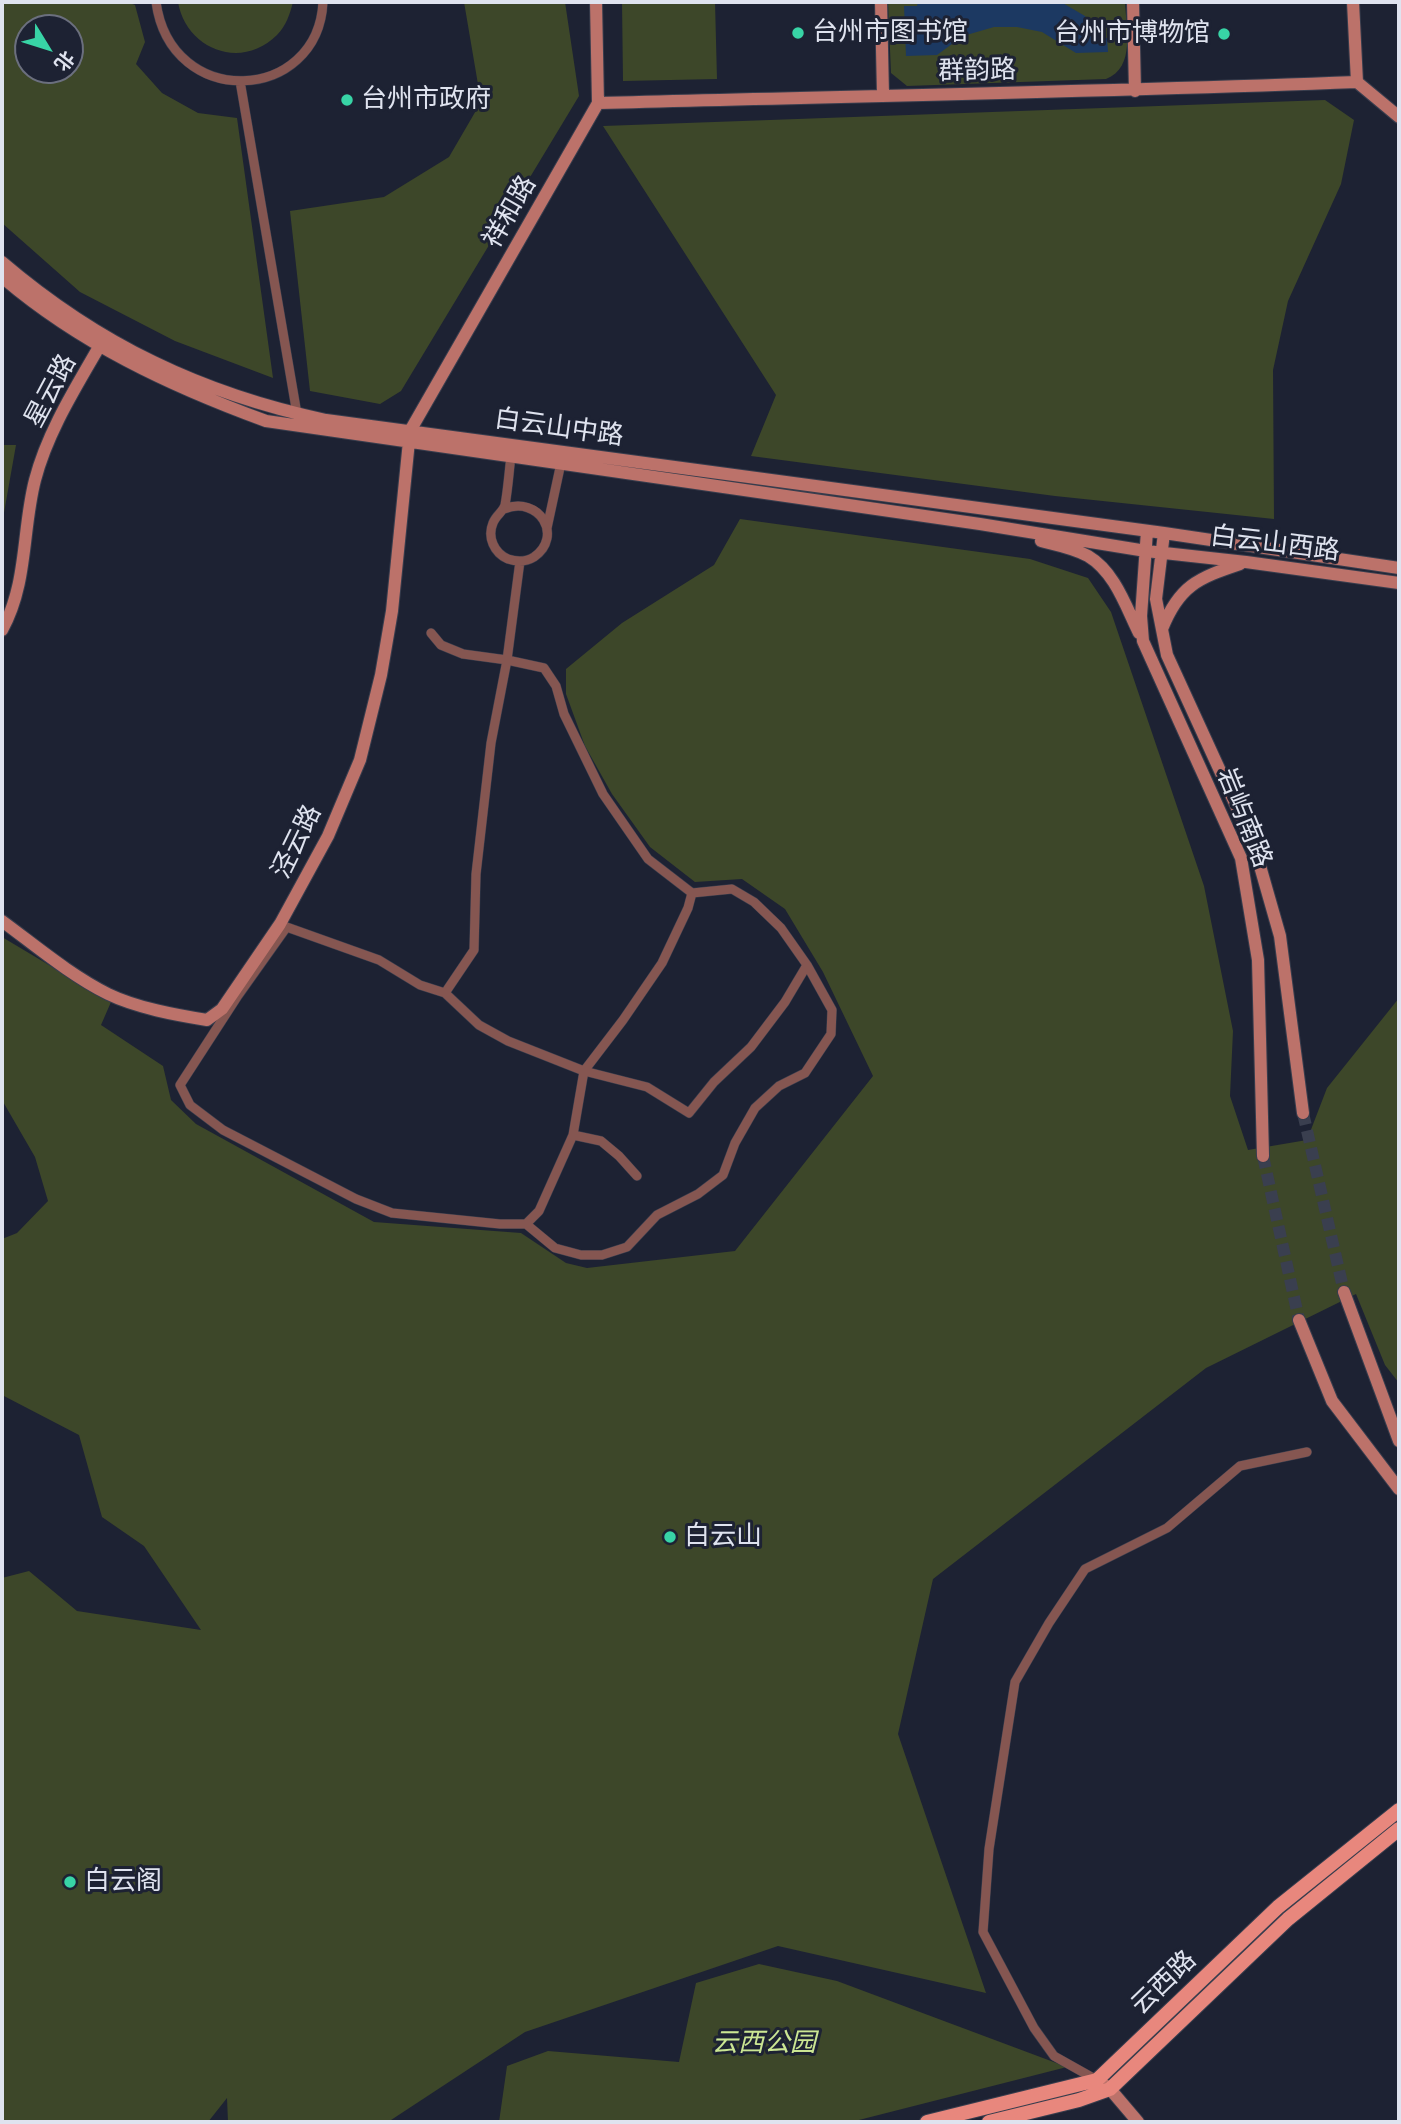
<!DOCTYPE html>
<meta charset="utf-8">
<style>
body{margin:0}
#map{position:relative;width:1401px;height:2124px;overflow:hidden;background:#1d2233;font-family:"Zilla Slab","Noto Sans SC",serif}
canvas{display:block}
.frame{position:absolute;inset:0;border:4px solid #dfe3ef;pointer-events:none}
.north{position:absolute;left:14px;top:14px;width:70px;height:70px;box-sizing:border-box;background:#1d2233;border:2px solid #6b6f7e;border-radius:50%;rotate:128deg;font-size:19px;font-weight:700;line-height:28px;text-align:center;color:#dfe3ef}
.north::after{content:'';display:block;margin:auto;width:24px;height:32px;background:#38d4a6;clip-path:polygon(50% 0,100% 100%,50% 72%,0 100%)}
</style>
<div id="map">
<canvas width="1401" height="2124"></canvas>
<div class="frame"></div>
<div class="north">北</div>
</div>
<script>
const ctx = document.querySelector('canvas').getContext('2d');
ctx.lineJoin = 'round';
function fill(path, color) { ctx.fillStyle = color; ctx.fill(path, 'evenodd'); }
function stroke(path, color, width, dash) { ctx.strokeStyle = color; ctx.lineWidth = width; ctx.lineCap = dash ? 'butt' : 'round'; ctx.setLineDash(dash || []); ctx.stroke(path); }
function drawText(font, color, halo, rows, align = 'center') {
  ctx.font = font + ' "Zilla Slab","Noto Sans SC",serif'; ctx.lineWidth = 6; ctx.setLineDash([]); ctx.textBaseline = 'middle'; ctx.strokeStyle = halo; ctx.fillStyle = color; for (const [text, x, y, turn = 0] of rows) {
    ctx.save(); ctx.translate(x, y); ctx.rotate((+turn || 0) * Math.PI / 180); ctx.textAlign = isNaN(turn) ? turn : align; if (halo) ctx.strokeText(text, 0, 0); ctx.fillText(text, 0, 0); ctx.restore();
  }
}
fill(new Path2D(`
 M2,2H127L135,5L145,42L136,64L162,93L198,113L237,118L273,378L175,341L80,292L2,223ZM28,28H70V70H28Z
 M178,2H293C290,14 286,26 277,35C241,71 186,49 178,2Z
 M464,2H565L579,96L401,391L380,404L310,391L290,211L384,197L449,157L481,102Z
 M622,2H715L717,79L623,81Z
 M888,2H1125C1126,26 1136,68 1106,79L907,86L891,73Z
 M1325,100L1354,120L1341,184L1288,301L1273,370L1274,519L1055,496L751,456L776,395L603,126Z
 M2,445H16L2,524Z
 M740,519L1030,559L1088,578L1111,612L1204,886L1233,1031L1230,1096L1248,1150L1307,1140L1327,1088L1399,998V1383L1385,1365L1356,1294L1206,1368L933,1579L898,1734L986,1993L778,1946L525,2032L388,2122H228L227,2098L208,2122H2V1578L29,1571L77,1611L201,1630L144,1546L102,1517L79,1435L2,1395V1239L17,1233L48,1201L35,1157L2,1100V937L111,1002L101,1025L163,1066L171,1100L196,1124L374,1222L521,1233L566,1263L587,1268L735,1251L873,1076L823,972L785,909L742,879L695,882L650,847L612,794L585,746L566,694V669L622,623L714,565Z
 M759,1964L837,1981L1067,2067L851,2122H499L507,2066L548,2051L679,2062L696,1983Z`), '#3d4729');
fill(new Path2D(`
 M918,2H1061L1085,16L1095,39L1107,38L1108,52L1076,53L1042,32L1017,27H994L963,36L937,55L906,56L904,6H917Z`), '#1c3962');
stroke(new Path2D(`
 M1303,1113L1344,1292
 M1263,1156L1299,1320`), '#3a3f4f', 12, [12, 6]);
const street = new Path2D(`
 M156,2C171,111 318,103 323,2
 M240,81L297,414
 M504,509C539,495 564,536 534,557C526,562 517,562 508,559C494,553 487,537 493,523C496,515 503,512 505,505C508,489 509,472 511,456
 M547,528L561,463
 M281,925L379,960L420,985L445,993L479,1025L508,1041L584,1071L647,1087L689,1113L714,1082L751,1047L785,1002L807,965
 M286,928L237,997L180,1085L190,1105L223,1130L356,1199L392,1213L500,1224H526L555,1248L581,1255H602L627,1247L657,1215L698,1194L723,1175L735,1143L755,1108L779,1086L805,1073L831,1034L832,1010L807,965L781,928L754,902L732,889L692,893L648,859L603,794L564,714L556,686L544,668L507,660L463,654L441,645L431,633
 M445,993L474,950L476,874L491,743L507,660L520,561
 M573,1135L601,1141L619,1156L637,1176
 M526,1224L539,1211L573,1135L584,1071L623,1020L662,963L688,908L692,893
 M1095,2079L1054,2056L1034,2028L983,1932L989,1849L1015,1682L1049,1623L1085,1569L1167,1528L1240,1466L1307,1452`);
const secondary = new Path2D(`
 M881,2L883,95
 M1133,2L1135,91
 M1353,2L1357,82L1399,117
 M598,103C851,96 1104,92 1357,82
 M2,262C98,344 202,394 326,420L1164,533L1399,568
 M2,277C79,343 170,386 266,421L980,524L1146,551L1246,562L1399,583
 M1147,531L1141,616L1143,641L1241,858L1258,960L1263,1156
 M1164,533L1156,599L1167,655L1254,845L1280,936L1303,1113
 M1041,541C1057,545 1074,548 1088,556C1115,572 1126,607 1139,633
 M1162,629C1179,586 1198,578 1240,564
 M2,630C28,583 22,530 35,480C48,430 78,384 103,340
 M2,921C36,946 70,975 108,994C137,1008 176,1015 207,1020L222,1009L280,924L328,836L360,760L381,675L392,611L410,431L598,103L596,2
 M1344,1292L1399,1441
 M1299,1320L1332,1401L1399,1489
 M1103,2084L1110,2089L1138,2122`);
const primary = new Path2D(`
 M927,2122L1097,2080L1278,1907L1399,1810
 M989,2122L1079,2100L1110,2089L1288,1919L1399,1829`);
stroke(street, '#383d4d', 10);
stroke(secondary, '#383d4d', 14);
stroke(primary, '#383d4d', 16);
stroke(street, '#855651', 9);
stroke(secondary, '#bc726a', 12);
stroke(primary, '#e8877d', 14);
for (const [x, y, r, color] of [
 [798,33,7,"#38d4a6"],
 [1224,34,7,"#38d4a6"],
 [347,100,7,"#38d4a6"],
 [670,1537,7,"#38d4a6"],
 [70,1882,7,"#38d4a6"]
]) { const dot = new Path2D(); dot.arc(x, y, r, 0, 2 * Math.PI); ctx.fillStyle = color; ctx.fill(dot); stroke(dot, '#1d2233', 2.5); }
drawText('26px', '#dfe3ef', '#1d2233', [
 ["台州市图书馆",812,33],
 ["台州市博物馆",1210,34,"right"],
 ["台州市政府",361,100],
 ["白云山",684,1537],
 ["白云阁",84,1882]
], 'left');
drawText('26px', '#dfe3ef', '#1d2233', [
 ["群韵路",977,71,-1],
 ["祥和路",510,212,-60],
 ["星云路",51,391,-62],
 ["白云山中路",559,428,8],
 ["白云山西路",1275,544,7],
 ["岩屿南路",1244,818,68],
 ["泾云路",297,842,-64],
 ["云西路",1164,1983,-44]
]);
drawText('italic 26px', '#cbe693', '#1d2233', [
 ["云西公园",764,2044]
]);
</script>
